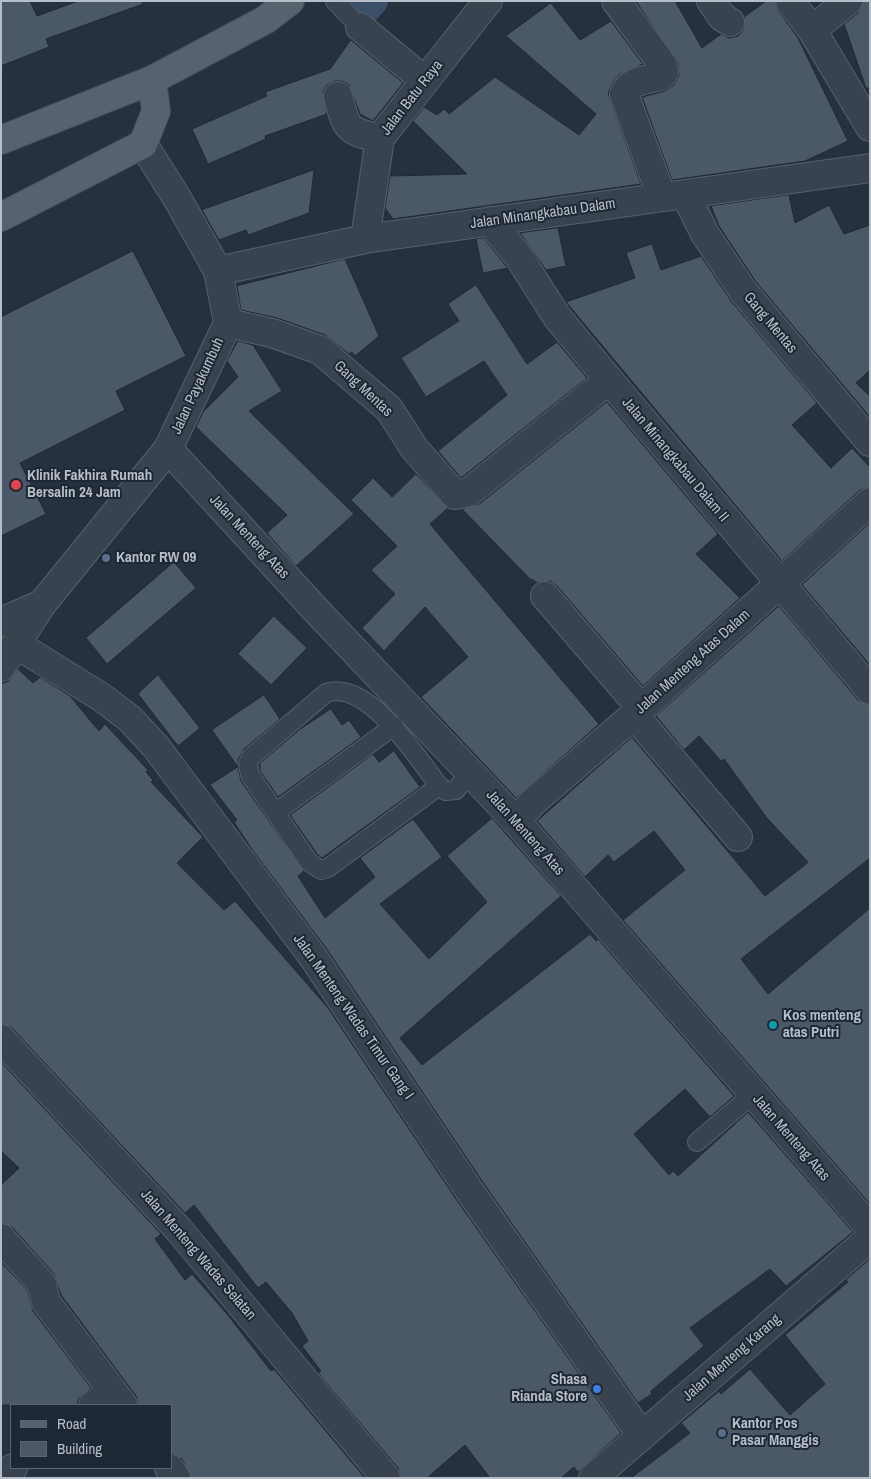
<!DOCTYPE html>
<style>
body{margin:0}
#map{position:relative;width:871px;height:1479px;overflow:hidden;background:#25313f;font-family:"Archivo Narrow",sans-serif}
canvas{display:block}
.frame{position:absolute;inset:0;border:2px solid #b6beca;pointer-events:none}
.legend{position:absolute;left:10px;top:1404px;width:162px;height:65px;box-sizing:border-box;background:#1e2834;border:1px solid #5b6470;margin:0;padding:6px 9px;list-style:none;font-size:15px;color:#b6beca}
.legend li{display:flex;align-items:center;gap:10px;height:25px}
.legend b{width:25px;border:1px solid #5b6470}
</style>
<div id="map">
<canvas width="871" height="1479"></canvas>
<div class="frame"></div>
<ul class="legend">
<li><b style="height:6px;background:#57626f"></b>Road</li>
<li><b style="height:14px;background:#4b5868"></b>Building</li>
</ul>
</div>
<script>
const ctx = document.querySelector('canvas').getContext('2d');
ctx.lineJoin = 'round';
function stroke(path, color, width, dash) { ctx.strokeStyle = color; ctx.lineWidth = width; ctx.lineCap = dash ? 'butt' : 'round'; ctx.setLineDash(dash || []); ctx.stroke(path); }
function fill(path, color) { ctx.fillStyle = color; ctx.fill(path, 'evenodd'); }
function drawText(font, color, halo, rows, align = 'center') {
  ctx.font = font + ' "Archivo Narrow",sans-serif'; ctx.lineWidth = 4; ctx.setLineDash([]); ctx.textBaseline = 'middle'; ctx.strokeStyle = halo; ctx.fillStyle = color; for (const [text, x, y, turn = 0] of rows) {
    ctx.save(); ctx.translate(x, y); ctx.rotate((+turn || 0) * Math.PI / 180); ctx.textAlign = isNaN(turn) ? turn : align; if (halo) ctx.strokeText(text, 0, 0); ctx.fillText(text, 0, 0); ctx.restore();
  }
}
stroke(new Path2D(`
 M358,17L373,1`), '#3b4f68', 30);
const building = new Path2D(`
 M1,1H30L37,16L78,1H142L143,4L46,39L49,47L1,66Z
 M636,1H675L702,48L721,34L729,38L738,36L743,30L744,17L766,1H775L778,10L798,38L848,141L805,161L672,180L642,97L665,91L673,86L679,76L678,63Z
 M863,1H870V88H866L844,24L858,13Z
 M551,3L580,40L611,21L643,64L619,75L613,82L608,93L641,184L393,219L385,208L390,176L467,174L413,121L424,107L437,115L444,109L449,114L495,77L579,135L596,114L506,36Z
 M351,40L403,83L373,121L360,114L349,85L342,81H335L327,85L323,92L327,114L265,136L266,139L208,164L192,129L267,96L265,92L330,69Z
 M314,170L309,213L248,235L246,230L219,240L202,210Z
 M789,195L795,223L829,205L844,234L870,225V370L856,383L870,396V417L756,282L719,226L711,206Z
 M558,228L566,266L546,270L520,233Z
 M484,238L506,266L508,268L483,273L476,239Z
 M652,244L661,270L701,256L731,301L817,403L792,425L831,468L852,448L870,467V487L860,490L782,561L566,302L635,278L626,253Z
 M133,251L186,356L116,391L125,410L20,463L46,514L1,536V317Z
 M345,259L379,336L355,356L352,352L349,354L325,335L277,318L241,310L237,286Z
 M476,285L527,364L557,342L587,378L461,478L438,451L507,395L484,361L426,397L401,358L459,321L448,304Z
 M238,341L253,345L282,391L249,411L354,514L296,566L267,533L287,515L196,427L203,412L238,377L227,361Z
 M607,402L718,534L696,554L740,598L643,686L557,586L550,581L537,583L532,579L531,580L462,509L479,504Z
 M416,474L448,508L430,524L599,724L516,798L421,697L468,657L425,607L384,651L362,628L395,594L371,570L397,546L351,500L373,478L392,497Z
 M870,523V665L802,585Z
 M174,562L196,588L107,664L86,638Z
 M779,606L858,700L870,705V858L741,959L768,994L870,908V1204L623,920L685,870L654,831L614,862L608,855L585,877L537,821L632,737L765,896L805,865L808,862L766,817L724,759L721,761L699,736L684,750L656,716Z
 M274,616L307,648L271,685L238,654Z
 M18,669L33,683L40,677L70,696L99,731L105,724L148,770L146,772L153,780L151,782L203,837L177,863L224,910L235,901L328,1008L456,1199L621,1433L578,1472L574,1467L561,1478H490L465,1445L427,1478H401L398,1468L318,1373L321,1371L302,1346L308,1341L292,1313L266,1282L258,1288L194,1205L185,1213L12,1028L1,1024V684L8,681Z
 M158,675L200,728L178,746L138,694Z
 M264,695L280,719L244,749L238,760V767L212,730Z
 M331,709L342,725L349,720L361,737L278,797L260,771V763L299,730Z
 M394,751L420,787L322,858L317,854L290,815L373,754L379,762Z
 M238,767L241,781L304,871L298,876L325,918L375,877L360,858L413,819L442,857L380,904L429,959L487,902L447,856L492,818L561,896L400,1038L422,1065L590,934L596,941L598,939L734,1096L710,1117L685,1089L634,1134L669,1175L673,1171L678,1176L748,1112L853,1232L786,1286L770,1269L690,1328L704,1346L651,1391L652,1394L638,1403L482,1181L326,948L253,851L234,822L237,820L210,785Z
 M1,1062L161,1234L155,1239L185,1280L192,1274L227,1314L271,1371L274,1369L365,1478H191L182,1459L171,1453V1405H138L136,1396L61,1295L54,1274L13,1228L1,1223V1185L19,1168L1,1151Z
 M870,1259V1478H631L690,1433L681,1423L719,1391L721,1394L750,1369L790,1415L825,1384L785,1335L848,1282L846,1280Z
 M1,1262L28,1291L33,1311L91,1388L79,1398L77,1405H1Z`);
fill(building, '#4b5868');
stroke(building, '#202a36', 1);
const service = new Path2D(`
 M335,1L350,17
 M439,786L328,868L321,870L309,862L250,775L248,764L251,757L326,693C368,679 417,757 439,786L446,791L456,790L470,772
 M276,812L394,726
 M697,1142L752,1095`);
const minor = new Path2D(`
 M616,1L663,65L664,72L661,76C648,80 629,80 624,94L662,197
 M711,1L722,17L730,22
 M790,1L812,30L870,127
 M360,27L425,81
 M812,30L848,1
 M338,96C346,128 347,132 380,138
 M685,194L705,234L743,291L870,442
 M490,221L519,257L557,317L609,380L870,690
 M365,239L380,138L488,1
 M218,271L365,239L870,168
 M228,323L272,333L320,350L389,409L414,448L455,495L469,492L609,380
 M545,596L641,708
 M1,622L42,604
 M16,644L101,697L129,718L156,747L313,957L469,1190L642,1436
 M634,715L738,837
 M516,821L533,802L634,715L870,502
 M1,1039L179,1230L386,1478
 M1,1238L42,1284L46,1302L123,1405
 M93,1405L113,1392
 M169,1468L176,1478
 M1,1477L13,1468
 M593,1478L870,1238`);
const tertiary = new Path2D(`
 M168,449L314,608L516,821L870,1228
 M1,667L42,604L168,449L228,323L218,271L177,198L143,144`);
const primary = new Path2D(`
 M1,140L152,80L265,20L290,1
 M1,217L143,144L156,111L152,80`);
stroke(service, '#57616d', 20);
stroke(minor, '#57616d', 30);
stroke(tertiary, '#57616d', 30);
stroke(primary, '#434c58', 30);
stroke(service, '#39434f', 18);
stroke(minor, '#39434f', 28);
stroke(tertiary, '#39434f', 28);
stroke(primary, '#57626f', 28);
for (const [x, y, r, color] of [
 [16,485,6,"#e0444e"],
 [106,558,5,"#5c6f8a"],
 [773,1025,5,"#0f9aa8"],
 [597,1389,5,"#3f7fe0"],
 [722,1433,5,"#5c6f8a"]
]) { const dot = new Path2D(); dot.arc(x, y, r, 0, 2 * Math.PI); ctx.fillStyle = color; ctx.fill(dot); stroke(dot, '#1e2834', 2); }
drawText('15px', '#b6beca', '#1e2834', [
 ["Jalan Batu Raya",412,98,-52],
 ["Jalan Minangkabau Dalam",543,214,-8],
 ["Gang Mentas",770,323,50],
 ["Jalan Payakumbuh",198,386,-65],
 ["Gang Mentas",363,389,43],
 ["Jalan Minangkabau Dalam II",675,460,50],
 ["Jalan Menteng Atas",249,537,47],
 ["Jalan Menteng Atas Dalam",693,662,-42],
 ["Jalan Menteng Atas",525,833,48],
 ["Jalan Menteng Wadas Timur Gang I",353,1017,55],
 ["Jalan Menteng Atas",791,1138,49],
 ["Jalan Menteng Wadas Selatan",198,1255,49],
 ["Jalan Menteng Karang",732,1358,-41]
]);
drawText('bold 15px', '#b6beca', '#1e2834', [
 ["Klinik Fakhira Rumah",27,476],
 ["Bersalin 24 Jam",27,493],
 ["Kantor RW 09",116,558],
 ["Kos menteng",783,1016],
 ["atas Putri",783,1033],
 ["Shasa",587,1380,"right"],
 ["Rianda Store",587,1397,"right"],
 ["Kantor Pos",732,1424],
 ["Pasar Manggis",732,1441]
], 'left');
</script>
